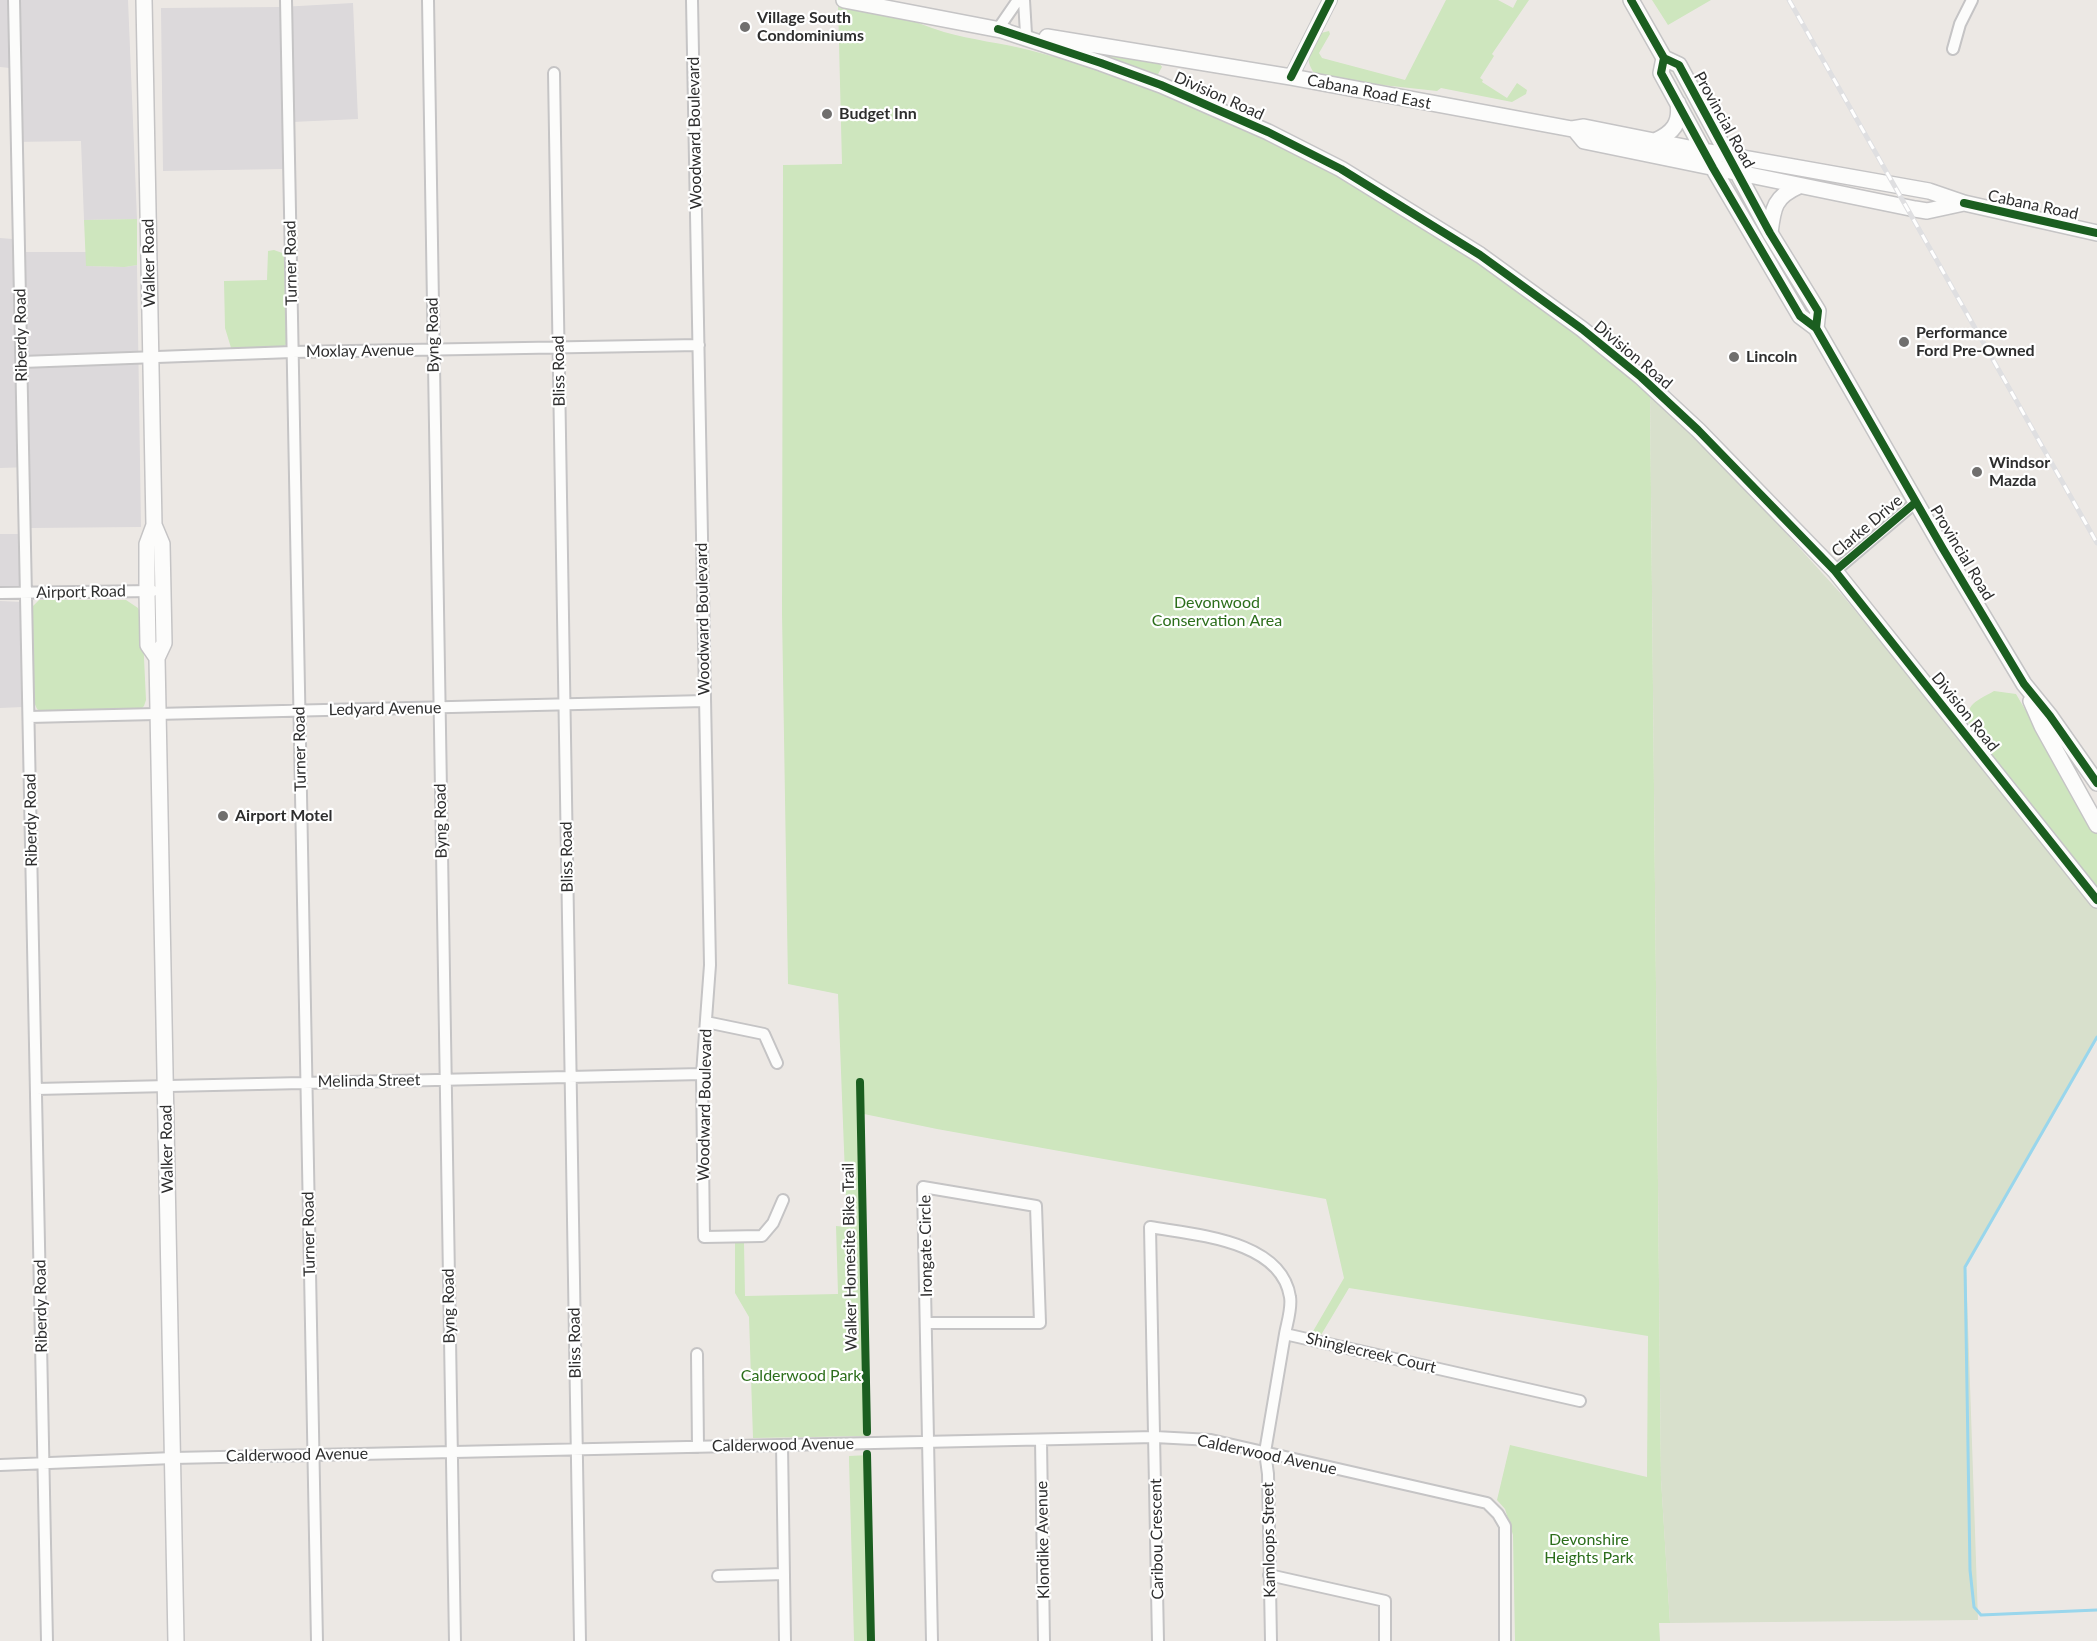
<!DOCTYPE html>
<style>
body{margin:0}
canvas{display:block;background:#ece8e4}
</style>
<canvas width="2097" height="1641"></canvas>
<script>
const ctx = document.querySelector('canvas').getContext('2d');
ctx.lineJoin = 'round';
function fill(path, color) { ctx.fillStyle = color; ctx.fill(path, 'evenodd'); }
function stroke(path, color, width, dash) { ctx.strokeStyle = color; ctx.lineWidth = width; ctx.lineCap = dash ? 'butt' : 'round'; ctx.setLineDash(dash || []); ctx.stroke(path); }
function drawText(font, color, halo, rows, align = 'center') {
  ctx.font = font + ' Lato,sans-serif'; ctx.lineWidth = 4.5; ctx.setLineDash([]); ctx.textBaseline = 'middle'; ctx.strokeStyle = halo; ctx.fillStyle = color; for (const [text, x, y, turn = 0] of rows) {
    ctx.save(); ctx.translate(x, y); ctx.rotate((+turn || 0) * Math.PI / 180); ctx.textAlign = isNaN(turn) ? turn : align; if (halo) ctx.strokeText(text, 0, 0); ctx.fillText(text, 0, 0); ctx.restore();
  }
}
fill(new Path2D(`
 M0,0H128L137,219L84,220L81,141L12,142L10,68L0,67Z
 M353,3L358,119L292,122L284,169L163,171L161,8L281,7Z
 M0,238L13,239L14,252H86V266L125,267L137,265L141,527L29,528L30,467L0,468Z
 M0,534H21L22,588H0Z
 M0,601L22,602L23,707L0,708Z`), '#dcd9db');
fill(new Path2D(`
 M1446,0H1498L1513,8L1517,0H1529L1492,54L1494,56L1480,78L1483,80L1482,82L1507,98L1517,83L1527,90L1526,94L1512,102L1441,88L1437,91L1364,83L1315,74C1302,57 1312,50 1321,33L1329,31L1330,34L1319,53L1322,58L1405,80Z
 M1652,0H1711L1668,25Z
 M838,3C856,7 874,10 892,14C910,19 927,27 944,32C972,40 1001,43 1029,50C1084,64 1138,81 1190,103C1357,170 1511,277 1650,391L1661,1479L1670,1623H1659L1660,1641H1515L1513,1535L1505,1509L1497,1500L1510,1445L1647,1477L1648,1336L1349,1288L1321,1335L1312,1333L1344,1278L1326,1199L937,1129L864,1114L869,1436L753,1438L749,1317L735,1293V1243H744L745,1296L838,1294L836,1226L847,1227L838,994L788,984L782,613L783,165L842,164Z
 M1109,54L1158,61L1162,67L1157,76L1107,58L1106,56Z
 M137,219V265L125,267L86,266L84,220Z
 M274,250L285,254L288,343L278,350L232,351L225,328L224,281L267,280L268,251Z
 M39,600H126L138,608L142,616L146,700L144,706L140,710L42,712L37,709L34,702L32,607Z
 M1994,691L2016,694L2097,832V893L1970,730C1964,704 1973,703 1994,691Z
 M869,1455L872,1641H854L849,1460V1456Z`), '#cee6be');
fill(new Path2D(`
 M1650,391L1716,456L1843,596L2097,905V1038L1966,1266L1978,1620L1670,1623L1661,1479Z`), '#d8e0cc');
stroke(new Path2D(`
 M2097,1037L1965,1267L1970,1570L1974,1607L1981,1615L2097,1610`), '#99d6ec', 3);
const minor = new Path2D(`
 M14,0L47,1641
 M286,0L317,1641
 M428,0L455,1641
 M692,0L710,965L702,1074L704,1237L762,1236L773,1223L783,1200
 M1024,0L1026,34
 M998,29L1018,0
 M1953,49L1960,24L1972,0
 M554,73L580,1641
 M22,362L292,352L699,345
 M1835,571L1916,502
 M0,593L153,591
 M29,717L705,701
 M706,1022L764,1034L777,1063
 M36,1089L702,1074
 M927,1323H1040L1036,1206L923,1187L932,1641
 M697,1354L698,1447
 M1041,1440L1044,1641
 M782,1445L785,1641
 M0,1465L173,1458L1155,1437L1211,1440L1487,1503L1498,1514L1505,1526V1641
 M1269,1575L1385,1601V1641
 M718,1576L784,1574
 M1158,1641L1150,1227C1195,1235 1281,1240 1290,1297C1292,1308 1287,1323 1285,1334L1580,1401
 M1271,1641L1268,1474L1265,1452L1285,1334`);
const tertiary = new Path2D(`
 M1291,77L1330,0`);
const secondary = new Path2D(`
 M144,0L154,525L147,544V592L148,645L157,658
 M844,0L1006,31
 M1631,0L1664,58L1679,65L1770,233L1818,311L1816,328
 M998,29L1101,63L1161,85L1268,132L1341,169L1480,255L1582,329L1641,377L1698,430L1835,571L2097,900
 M1047,37L1291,77L1572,129L1584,127L1704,151L1929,191L1964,203L2097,233
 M1664,58L1661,73L1713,168L1800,316L1816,328L1943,549L2024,684L2050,716L2097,783
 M1575,130L1584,141L1915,209L1927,211L1964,203
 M1655,141C1673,133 1681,123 1678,103
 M1770,233C1773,208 1774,197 1799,186
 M154,525L162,544L164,643L157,658L176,1641
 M2031,701L2042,726L2097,825`);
stroke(minor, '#c5c4c5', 14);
stroke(tertiary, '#c5c4c5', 16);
stroke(secondary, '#c5c4c5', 18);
stroke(minor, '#fcfcfb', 10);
stroke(tertiary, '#fcfcfb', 14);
stroke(secondary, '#fcfcfb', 15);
const rail = new Path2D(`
 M1789,0L2097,543`);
stroke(rail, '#dfdfe1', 5);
stroke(rail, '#fff', 3, [9]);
stroke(new Path2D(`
 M1631,0L1664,58L1679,65L1770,233L1818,311L1816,328
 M998,29L1101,63L1161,85L1268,132L1341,169L1480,255L1582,329L1641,377L1698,430L1835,571L2097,900
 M1664,58L1661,73L1713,168L1800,316L1816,328L1943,549L2024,684L2050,716L2097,783
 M1291,77L1330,0
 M1964,203L2097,233
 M1835,571L1916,502
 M860,1082L867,1432
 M867,1454L871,1641`), '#1b5e20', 8);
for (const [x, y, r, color] of [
 [745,27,6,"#706f6e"],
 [827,114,6,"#706f6e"],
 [1904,342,6,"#706f6e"],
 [1734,357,6,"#706f6e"],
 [1977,472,6,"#706f6e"],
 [223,816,6,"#706f6e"]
]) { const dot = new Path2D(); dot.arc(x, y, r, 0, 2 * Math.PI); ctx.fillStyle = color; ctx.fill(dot); stroke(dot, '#fff', 2); }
drawText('bold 16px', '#2e2e2e', '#fff', [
 ["Village South",757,18],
 ["Condominiums",757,36],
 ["Budget Inn",839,114],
 ["Performance",1916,333],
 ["Ford Pre-Owned",1916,351],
 ["Lincoln",1746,357],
 ["Windsor",1989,463],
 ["Mazda",1989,481],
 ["Airport Motel",235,816]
], 'left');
drawText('16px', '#2e2e2e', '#fff', [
 ["Cabana Road East",1369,92,11],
 ["Division Road",1219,96,24],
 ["Provincial Road",1724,120,61],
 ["Woodward Boulevard",695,133,-91],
 ["Cabana Road",2033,205,12],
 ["Walker Road",149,263,-91],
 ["Turner Road",291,263,-91],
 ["Riberdy Road",21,335,-91],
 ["Byng Road",433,335,-91],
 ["Moxlay Avenue",360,351,-1],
 ["Division Road",1633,355,40],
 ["Bliss Road",559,371,-91],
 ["Clarke Drive",1867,526,-40],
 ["Provincial Road",1962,553,59],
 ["Airport Road",81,592,-1],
 ["Woodward Boulevard",703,619,-91],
 ["Ledyard Avenue",385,709,-1],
 ["Division Road",1965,712,51],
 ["Turner Road",300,749,-91],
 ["Riberdy Road",31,820,-91],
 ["Byng Road",441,821,-91],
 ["Bliss Road",567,857,-91],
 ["Melinda Street",369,1081,-1],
 ["Woodward Boulevard",705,1105,-89],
 ["Walker Road",167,1149,-91],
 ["Turner Road",309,1234,-91],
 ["Irongate Circle",926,1246,-91],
 ["Walker Homesite Bike Trail",850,1257,-91],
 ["Riberdy Road",41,1306,-91],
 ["Byng Road",449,1306,-91],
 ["Bliss Road",575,1343,-91],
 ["Shinglecreek Court",1371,1353,13],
 ["Calderwood Avenue",783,1445,-1],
 ["Calderwood Avenue",297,1455,-1],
 ["Calderwood Avenue",1267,1455,12],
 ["Caribou Crescent",1157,1539,-91],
 ["Klondike Avenue",1043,1540,-91],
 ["Kamloops Street",1269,1540,-91]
]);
drawText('16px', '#2c6e1b', '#fff', [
 ["Devonwood",1217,603],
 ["Conservation Area",1217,621],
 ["Calderwood Park",801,1376],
 ["Devonshire",1589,1540],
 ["Heights Park",1589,1558]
]);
</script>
